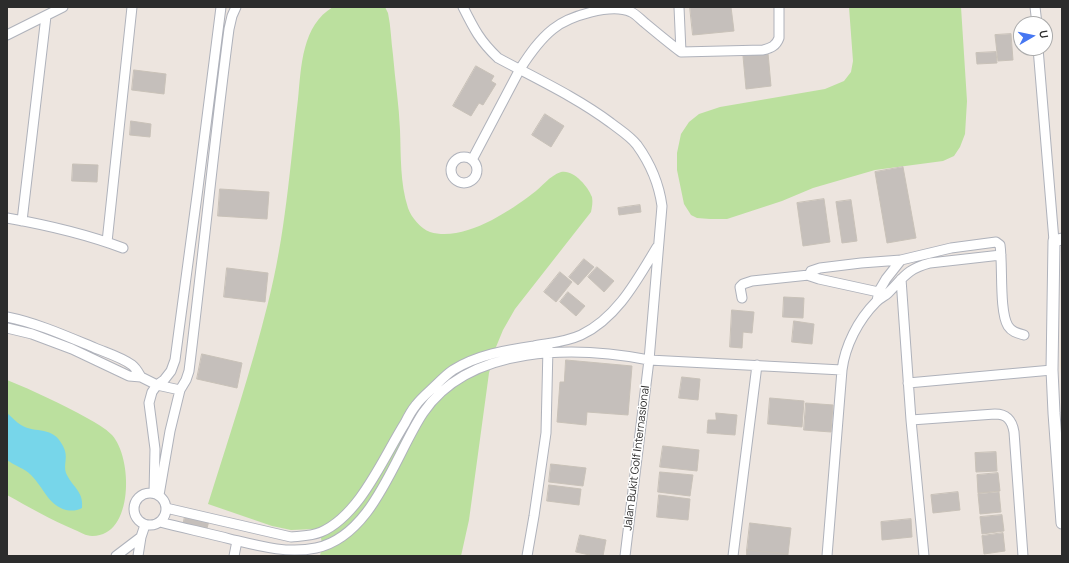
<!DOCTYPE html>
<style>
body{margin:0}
#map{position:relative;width:1069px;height:563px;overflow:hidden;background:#ede5df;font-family:Manrope,sans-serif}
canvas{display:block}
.frame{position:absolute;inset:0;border:8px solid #2c2c2c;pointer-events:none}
.north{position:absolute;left:1013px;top:16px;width:40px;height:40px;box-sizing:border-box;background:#fff;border:1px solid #ababab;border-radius:50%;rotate:81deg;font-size:11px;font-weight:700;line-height:16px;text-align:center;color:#2c2c2c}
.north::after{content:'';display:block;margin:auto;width:14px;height:18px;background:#4677f2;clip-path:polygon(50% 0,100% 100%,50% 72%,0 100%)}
</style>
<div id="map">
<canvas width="1069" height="563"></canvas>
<div class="frame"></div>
<div class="north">U</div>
</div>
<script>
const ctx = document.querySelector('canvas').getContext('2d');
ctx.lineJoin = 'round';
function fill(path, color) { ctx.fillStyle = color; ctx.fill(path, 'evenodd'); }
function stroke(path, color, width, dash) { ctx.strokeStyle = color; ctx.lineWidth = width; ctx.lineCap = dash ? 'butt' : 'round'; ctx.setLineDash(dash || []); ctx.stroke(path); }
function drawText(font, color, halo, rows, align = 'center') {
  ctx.font = font + ' Manrope,sans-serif'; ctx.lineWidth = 3; ctx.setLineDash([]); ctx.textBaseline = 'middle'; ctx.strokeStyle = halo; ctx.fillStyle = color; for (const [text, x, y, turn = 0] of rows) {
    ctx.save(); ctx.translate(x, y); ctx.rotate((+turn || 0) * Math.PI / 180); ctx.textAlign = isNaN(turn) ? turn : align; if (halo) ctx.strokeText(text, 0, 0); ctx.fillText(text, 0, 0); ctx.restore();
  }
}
fill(new Path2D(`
 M1062,289V387L1060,365Z`), '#ede0cf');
fill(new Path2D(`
 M333,7H385L388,13C391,27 391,41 393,55C395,80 399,105 400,130C401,156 400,183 408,208C411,217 421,229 430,232C463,242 507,213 532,194C542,187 549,176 561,172C573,169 588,186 592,197C593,202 592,207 591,212L515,309L503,330L496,347L489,373L469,520L461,556H320C322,546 324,536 315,529L291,530L272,526L208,504C229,437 251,371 268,303C285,237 290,167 298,99C301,67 302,25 333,7Z
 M849,7H961L967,101L965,134L960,147L954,156L943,161L875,170L813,188L782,201L727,219H710L697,218L691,215L684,204L677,170V153L681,134L689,122L699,114L720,107L825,89L844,81L851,72L853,61Z
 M7,380C34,391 62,404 87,418C96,423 105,428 112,435C133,458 134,537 92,536C86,536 80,532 75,530C51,520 29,507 7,495Z`), '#bbe09e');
fill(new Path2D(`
 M7,413C12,417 16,422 21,425C36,434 53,425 63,446C69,457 63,464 66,473C72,487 84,491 82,508C76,511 72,511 66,510C48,505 44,488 31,475C24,468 15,466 7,460Z`), '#77d6ea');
const building = new Path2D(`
 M690,7H731L734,31L693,35Z
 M1011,34L1013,60L998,61L995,35Z
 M996,52L997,63L977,64L976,53Z
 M768,53L771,86L746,89L743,56Z
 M476,66L494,76L491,81L496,84L483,105L479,103L471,116L453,106Z
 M134,70L166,74L164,94L132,90Z
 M545,114L564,126L551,147L532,135Z
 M131,121L151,124L150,137L130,135Z
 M73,164L98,165L97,182L72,181Z
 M903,167L916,238L887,243L875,172Z
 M220,189L269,192L267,219L218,216Z
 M824,199L830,242L803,246L797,203Z
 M851,200L857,241L842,243L836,202Z
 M640,205L641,212L619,215L618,208Z
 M584,259L594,267L578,285L569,277Z
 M597,267L614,281L604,292L588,277Z
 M227,268L268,273L265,302L224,297Z
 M560,272L572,282L556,302L544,292Z
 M568,292L585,306L576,316L560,302Z
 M784,297L804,298L803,318L783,317Z
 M732,310L754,312L752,333L743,332L742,348L730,347Z
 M794,321L814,324L812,344L792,342Z
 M202,354L242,363L237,388L197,379Z
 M566,360L632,366L628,415L587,412L586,425L557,422L560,382H564Z
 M682,377L700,379L698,400L679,398Z
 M770,398L804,401L802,427L768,424Z
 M806,403L833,405L831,432L804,430Z
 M716,413L737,415L735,435L707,433L708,420H716Z
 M663,446L699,450L697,471L660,467Z
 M996,452L997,471L976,472L975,453Z
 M551,464L586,468L583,486L549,482Z
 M660,472L693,475L690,496L658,492Z
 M998,473L1000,491L978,493L977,475Z
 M549,485L581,489L579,505L547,501Z
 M958,492L960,510L933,513L931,495Z
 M999,492L1001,512L980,514L978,494Z
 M659,495L690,499L688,520L657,517Z
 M1002,515L1004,531L982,534L980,517Z
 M185,516L209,521L206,532L183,526Z
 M911,519L912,537L882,540L881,522Z
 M750,523L791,528L788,554L747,550Z
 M1003,533L1005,551L984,554L982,536Z
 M580,535L606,540L603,556H594L576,552Z
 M747,550L788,554V556H747Z`);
fill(building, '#c5bfbb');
stroke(building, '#c8c1b8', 1);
const minor = new Path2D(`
 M463,7C474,29 480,41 498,58C537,79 576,97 611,123C620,130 630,136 637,145C650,163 659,184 662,206L649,360L625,556
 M679,7L681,52
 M1035,7L1037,24
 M7,35L63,7
 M1038,48L1054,241
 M451 170a13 13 0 1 1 26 0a13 13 0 1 1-26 0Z
 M472,160L520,69C529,55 539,40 553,29C569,16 611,3 631,12C636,14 641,20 645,23C657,33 669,43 681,52L763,50C771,48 776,46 779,38V7
 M7,218C47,225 86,234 123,248
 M22,221L46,16
 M107,242L132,7
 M901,279L911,420L924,556
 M883,293L819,279L810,276L809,275L811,271L820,268L861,263L901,260
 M742,298L740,287L743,284L752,281L809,275
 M877,301L879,291L886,279L901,260L951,248L996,242L1000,245C1003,265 999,311 1008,326C1012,332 1017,333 1024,335
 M7,317C37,323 66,336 95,348C107,353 121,357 132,365C136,368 138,372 141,377
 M7,328L32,334L72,349L129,376L141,377L157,385L180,390
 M908,383L1052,370
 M911,420L995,414C1007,414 1012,420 1014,432L1023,556
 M134 509a16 16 0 1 1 32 0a16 16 0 1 1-32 0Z
 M154,493L155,449L149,403L152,392L157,385L164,380L171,371L175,360L198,188L221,7
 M159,495L170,431L180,390L186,380L189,371C203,257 214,143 229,29L232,16L236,7
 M166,508L291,537C301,536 312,536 321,532C360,515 383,458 405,423C408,417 411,411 416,405C422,397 430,391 437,384C442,379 447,374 453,370C477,355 506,350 534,346C550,343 566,342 581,335C617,318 637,280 657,247
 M160,522C183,528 207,533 230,539C259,546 287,554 316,548C373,536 395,455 423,413C470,344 576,346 649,360L842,370C845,346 858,320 876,302C880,298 885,296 888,293C904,277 907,269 930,263L1001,255
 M116,556L141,537
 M138,556L141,537L145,525
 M234,556L237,541
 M527,556L534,516L546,433L548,347
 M733,556L757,365
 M827,556L842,370`);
const tertiary = new Path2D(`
 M1062,239L1054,241L1052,370L1054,413L1062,523`);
stroke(minor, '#afb2bb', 11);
stroke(tertiary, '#afb2bb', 13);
stroke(minor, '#fff', 9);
stroke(tertiary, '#fff', 11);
drawText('11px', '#2c2c2c', '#fff', [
 ["Jalan Bukit Golf Internasional",637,458,-83]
]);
</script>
